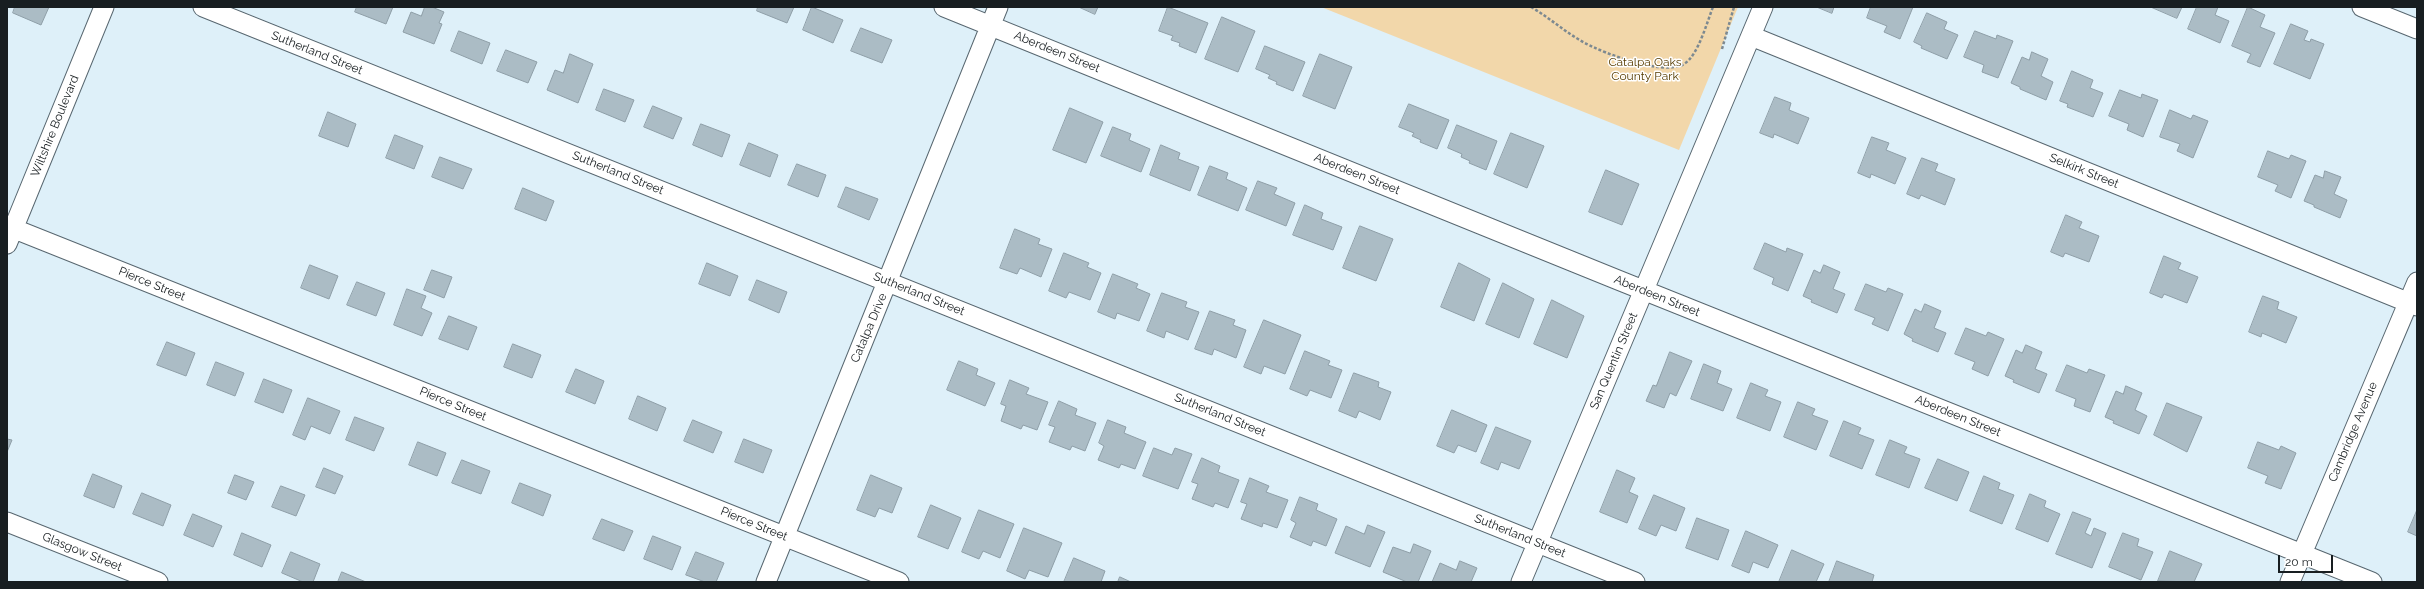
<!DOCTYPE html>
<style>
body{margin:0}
#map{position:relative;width:2424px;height:589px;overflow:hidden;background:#def0f9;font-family:Raleway,sans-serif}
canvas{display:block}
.frame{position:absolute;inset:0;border:8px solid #181e21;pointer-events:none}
.scale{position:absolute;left:2278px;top:555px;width:55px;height:18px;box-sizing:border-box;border:2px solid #181e21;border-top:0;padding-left:5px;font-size:12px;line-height:14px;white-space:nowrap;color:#181e21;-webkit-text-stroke:3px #fff;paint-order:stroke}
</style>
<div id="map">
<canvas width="2424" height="589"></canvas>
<div class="frame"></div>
<div class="scale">20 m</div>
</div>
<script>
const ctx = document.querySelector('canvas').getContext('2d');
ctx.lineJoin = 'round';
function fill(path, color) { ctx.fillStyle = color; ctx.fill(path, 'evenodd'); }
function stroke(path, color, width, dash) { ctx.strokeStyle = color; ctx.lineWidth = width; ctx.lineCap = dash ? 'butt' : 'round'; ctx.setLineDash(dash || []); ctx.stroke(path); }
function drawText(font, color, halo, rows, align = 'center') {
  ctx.font = font + ' Raleway,sans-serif'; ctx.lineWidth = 3; ctx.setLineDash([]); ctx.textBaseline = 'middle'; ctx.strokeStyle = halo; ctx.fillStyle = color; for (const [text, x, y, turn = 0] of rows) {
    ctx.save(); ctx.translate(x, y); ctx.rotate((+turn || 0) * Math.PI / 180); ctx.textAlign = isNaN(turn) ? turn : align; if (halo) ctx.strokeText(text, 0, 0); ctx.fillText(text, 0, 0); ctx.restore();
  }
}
fill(new Path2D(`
 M1321,7H1738L1679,150Z`), '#f2d7aa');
const building = new Path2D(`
 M15,7H49L41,25L13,13Z
 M357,7H393L386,24L355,12Z
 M425,7H432L444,12L439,23L442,24L434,44L403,32L411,12L421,16Z
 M758,7H794L787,23L757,11Z
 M812,7L843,20L833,43L803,30Z
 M1079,7H1098L1095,14Z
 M1168,7L1208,23L1196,53L1179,46L1180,43L1171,40L1173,36L1159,31Z
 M1817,7H1834L1832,13Z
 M1871,7H1913L1900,39L1884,32L1887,26L1867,18Z
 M2151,7H2182L2177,18Z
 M2197,7H2218L2215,15L2229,21L2220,43L2188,29Z
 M2248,7L2265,15L2260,27L2275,33L2260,67L2247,62L2251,54L2232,46Z
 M1927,13L1947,22L1944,29L1958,35L1947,59L1921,48L1922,46L1914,42Z
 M1222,17L1255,31L1238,72L1205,59Z
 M2291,24L2308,31L2304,40L2310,42L2311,39L2324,44L2310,79L2274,64Z
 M861,28L892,40L882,63L851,51Z
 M459,31L490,43L482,64L451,51Z
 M1975,31L1996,39L1997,35L2013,41L1998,78L1982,72L1984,65L1964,57Z
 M1265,46L1305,62L1293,91L1276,84L1277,82L1268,78L1270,75L1256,69Z
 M506,50L537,62L528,83L497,71Z
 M2032,52L2048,59L2041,76L2053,82L2046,100L2020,89V87L2011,83L2022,57L2029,60Z
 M570,54L593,64L578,103L547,90L555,70L563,73Z
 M1320,54L1352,67L1335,109L1303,96Z
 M2072,71L2093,80L2090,88L2103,93L2093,117L2067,107L2068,104L2060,101Z
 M604,89L634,100L625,122L596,110Z
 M2120,90L2141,98L2142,94L2158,100L2143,137L2127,130L2129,124L2109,116Z
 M1775,97L1791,103L1789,110L1809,118L1798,144L1774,134L1773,138L1760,133Z
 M1409,104L1449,120L1437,149L1420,142L1421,140L1412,136L1414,133L1399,127Z
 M653,106L682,118L673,139L644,127Z
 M1070,108L1103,122L1086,163L1053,150Z
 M2170,110L2191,119L2193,115L2208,121L2193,158L2177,151L2180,144L2160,137Z
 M328,112L356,124L348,147L319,136Z
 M701,124L730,135L722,157L693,145Z
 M1457,125L1497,141L1486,170L1469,163L1470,161L1461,157L1462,154L1448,148Z
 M1113,127L1131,134L1129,140L1150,149L1141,172L1101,156Z
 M1511,133L1544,146L1527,188L1494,174Z
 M395,135L423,146L414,169L386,158Z
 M1872,137L1889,143L1886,150L1906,158L1895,184L1871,174L1870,178L1858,173Z
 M749,143L778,155L770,177L740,165Z
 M1161,145L1180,153L1178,159L1199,167L1190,191L1150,175Z
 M2268,151L2289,159L2291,155L2306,161L2291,198L2275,191L2278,185L2258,177Z
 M440,157L472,169L463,189L432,177Z
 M1922,158L1938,164L1935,171L1955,179L1945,205L1921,195L1919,199L1907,194Z
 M797,164L826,175L818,197L788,185Z
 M1210,166L1228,173L1226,179L1247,188L1238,211L1198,195Z
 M1606,170L1639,184L1622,225L1589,212Z
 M2325,171L2341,177L2334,194L2347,200L2340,218L2314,207V205L2304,201L2315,175L2323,178Z
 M1258,181L1277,188L1274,194L1295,203L1286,226L1246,210Z
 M846,187L878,199L869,220L838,207Z
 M523,188L554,201L546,221L515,209Z
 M1305,205L1323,213L1321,219L1342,227L1333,250L1293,235Z
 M2066,215L2082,222L2079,228L2099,236L2089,262L2065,253L2063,257L2051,252Z
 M1360,226L1393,239L1376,281L1343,268Z
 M1015,229L1040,239L1038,244L1052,249L1041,277L1020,268L1017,274L1000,268Z
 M1765,243L1786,252L1787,248L1803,254L1788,291L1772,284L1774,278L1754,269Z
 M1064,253L1089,263L1087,267L1101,273L1090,300L1069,292L1066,298L1049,291Z
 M2164,256L2181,263L2178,269L2198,277L2187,303L2164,294L2162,298L2150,293Z
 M707,263L738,276L730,296L699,284Z
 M1459,263L1490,279L1474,321L1441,307Z
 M310,265L338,276L329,299L301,288Z
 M1824,265L1840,272L1833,289L1845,294L1837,313L1811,302L1812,300L1803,296L1814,270L1820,273Z
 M432,270L452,277L444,298L424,290Z
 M1113,274L1138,284L1136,288L1150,294L1139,321L1117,313L1115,319L1098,312Z
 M757,280L787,292L779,313L749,300Z
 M357,282L385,293L376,316L347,305Z
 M1503,283L1534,299L1519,338L1486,324Z
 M1866,284L1886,292L1888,288L1903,294L1888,331L1872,324L1875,318L1855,310Z
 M407,289L426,296L421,308L432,313L422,336L394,325Z
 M1162,293L1187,302L1185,307L1199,312L1188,340L1166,331L1164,338L1147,331Z
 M2263,296L2279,302L2277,309L2297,317L2286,343L2262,333L2261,337L2249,332Z
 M1552,300L1584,316L1567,358L1534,344Z
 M1925,304L1941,311L1934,328L1946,333L1938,352L1912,341L1913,339L1904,334L1915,309L1921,312Z
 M1210,311L1235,320L1233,325L1246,330L1236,358L1214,349L1212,355L1195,349Z
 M449,316L477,327L468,350L439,339Z
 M1264,320L1301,335L1285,374L1264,366L1261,374L1244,367Z
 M1966,328L1986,336L1988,332L2004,339L1988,376L1972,369L1975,362L1955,354Z
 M167,342L195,353L186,376L157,365Z
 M513,344L541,355L532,378L504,367Z
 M2026,345L2042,352L2035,369L2047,374L2039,393L2013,382L2014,380L2005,376L2016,350L2022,353Z
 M1305,351L1330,361L1328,365L1342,370L1331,398L1310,390L1307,396L1290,389Z
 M1670,352L1692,361L1676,396L1670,393L1664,408L1646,401L1653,385L1656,386Z
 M959,361L978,369L976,375L995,383L985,406L947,390Z
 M216,362L244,373L235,396L207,385Z
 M1704,364L1721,371L1717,383L1732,389L1723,411L1691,399Z
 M2067,365L2087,373L2089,369L2105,375L2090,412L2074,406L2076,399L2056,391Z
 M576,369L604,381L595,404L566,392Z
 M1354,373L1379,382L1378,387L1391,392L1380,420L1359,411L1356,418L1339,411Z
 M264,379L292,390L283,413L255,402Z
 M1010,380L1029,388L1026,394L1048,402L1037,430L1023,425L1021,429L1001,421L1006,406L1001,404Z
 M1751,383L1768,390L1765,396L1781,402L1770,431L1737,418Z
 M2126,386L2142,393L2135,410L2147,416L2139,434L2113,423L2114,421L2105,417L2116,391L2123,394Z
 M638,396L666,408L657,431L629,419Z
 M308,398L340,411L330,434L311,426L305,440L293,435Z
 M1059,401L1077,409L1075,415L1096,423L1085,451L1072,446L1070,450L1049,442L1055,427L1049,425Z
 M1798,402L1815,409L1812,415L1828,421L1816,450L1784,437Z
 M2167,403L2202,417L2187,452L2154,435Z
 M1452,410L1487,425L1476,452L1458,445L1454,453L1437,446Z
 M355,417L384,428L374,451L346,440Z
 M693,420L722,432L713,453L684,441Z
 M1108,420L1126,427L1124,433L1146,442L1135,469L1121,464L1119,468L1098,460L1104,446L1099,443Z
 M1844,421L1861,428L1858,434L1874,440L1862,469L1830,456Z
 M1496,427L1531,441L1519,469L1501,462L1498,470L1481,463Z
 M7,439L12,440L7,452Z
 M744,439L772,450L763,473L735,462Z
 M1890,440L1907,447L1904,453L1920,459L1909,488L1876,475Z
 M418,442L446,453L437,476L409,465Z
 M2258,442L2279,450L2281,446L2296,453L2281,489L2265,483L2268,476L2248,468Z
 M1154,448L1172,455L1175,448L1192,454L1178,489L1143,476Z
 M1202,458L1220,466L1218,472L1239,480L1228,508L1215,503L1213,507L1192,499L1198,484L1192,482Z
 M1938,459L1969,472L1957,501L1925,488Z
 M462,460L490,471L481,494L452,483Z
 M324,468L343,476L335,494L316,487Z
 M1617,470L1635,478L1629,492L1638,496L1627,523L1600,512Z
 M93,474L122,486L114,508L84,496Z
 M235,475L254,482L246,500L228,493Z
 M871,475L902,488L892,513L879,508L875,517L857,510Z
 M1984,476L2000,483L1998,489L2014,495L2002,524L1970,511Z
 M1250,478L1269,486L1266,492L1288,500L1277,528L1263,523L1262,527L1241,519L1247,504L1241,502Z
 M520,483L551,495L543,516L512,503Z
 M281,486L305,495L296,516L272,507Z
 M142,493L171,505L163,526L133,514Z
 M2030,494L2046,501L2044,507L2060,514L2048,542L2016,529Z
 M1654,495L1685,508L1676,531L1661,525L1656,536L1639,529Z
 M1300,497L1318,504L1316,510L1337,519L1326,546L1313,541L1311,546L1290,537L1296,523L1291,520Z
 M931,505L961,518L948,549L918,537Z
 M979,510L1014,524L1000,558L983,551L979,559L962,552Z
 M2417,510V536L2408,532Z
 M2073,512L2091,519L2085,533L2091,536L2094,528L2106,533L2092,568L2056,554Z
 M193,514L222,526L213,547L184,535Z
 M1697,518L1729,530L1718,560L1686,548Z
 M602,519L633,531L624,551L593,539Z
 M1368,525L1385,532L1370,567L1335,553L1346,526L1364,534Z
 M1024,528L1062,543L1048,577L1029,570L1025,579L1007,571Z
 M1746,531L1778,545L1768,568L1753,562L1749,573L1732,566Z
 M242,533L271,545L262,567L234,555Z
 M2123,533L2139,539L2137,546L2153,552L2141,580L2109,567Z
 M653,536L681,547L672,570L644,559Z
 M1414,544L1431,551L1418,582H1407L1383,572L1393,547L1410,553Z
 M1792,550L1824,564L1816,582H1779Z
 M2170,551L2202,564L2194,582L2158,581Z
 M291,552L320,564L313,582H303L282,573Z
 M696,552L724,563L716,582H705L686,575Z
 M1074,558L1105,571L1101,582H1064Z
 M1460,561L1477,568L1471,582H1432L1440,563L1456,570Z
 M1837,561L1874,575L1872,582H1829Z
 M342,572L366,582H338Z
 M1120,577L1131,582H1118Z`);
fill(building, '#abbcc5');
stroke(building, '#8e9ea7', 1);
const street = new Path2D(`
 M203,7L1635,582
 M944,7L1618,280L2372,582
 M2362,7L2417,29
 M1751,36L2417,306
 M7,226L899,582
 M7,244L104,7
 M7,522L158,582
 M766,582L998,7
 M1521,582L1763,7
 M2290,582L2417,282`);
stroke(street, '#586770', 21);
stroke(new Path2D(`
 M1531,7C1550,18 1566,33 1585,43C1606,54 1662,76 1684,64C1698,56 1707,22 1713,7
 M1722,49L1734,7`), '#7d8990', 2.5, [3, 2]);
stroke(street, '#fff', 19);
drawText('12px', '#181e21', '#fff', [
 ["Aberdeen Street",1057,52,22],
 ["Sutherland Street",317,53,22],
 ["Wiltshire Boulevard",55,126,-68],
 ["Selkirk Street",2084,171,22],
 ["Sutherland Street",618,173,22],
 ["Aberdeen Street",1357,174,22],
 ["Pierce Street",152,284,22],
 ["Sutherland Street",919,294,22],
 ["Aberdeen Street",1657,296,22],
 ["Catalpa Drive",869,328,-67],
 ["San Quentin Street",1614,361,-67],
 ["Pierce Street",453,404,22],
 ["Sutherland Street",1220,415,22],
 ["Aberdeen Street",1958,416,22],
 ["Cambridge Avenue",2353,432,-67],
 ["Pierce Street",754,524,22],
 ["Sutherland Street",1520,536,22],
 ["Glasgow Street",82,552,22]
]);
drawText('12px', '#573c00', '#fff', [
 ["Catalpa Oaks",1645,62],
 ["County Park",1645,76]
]);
</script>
